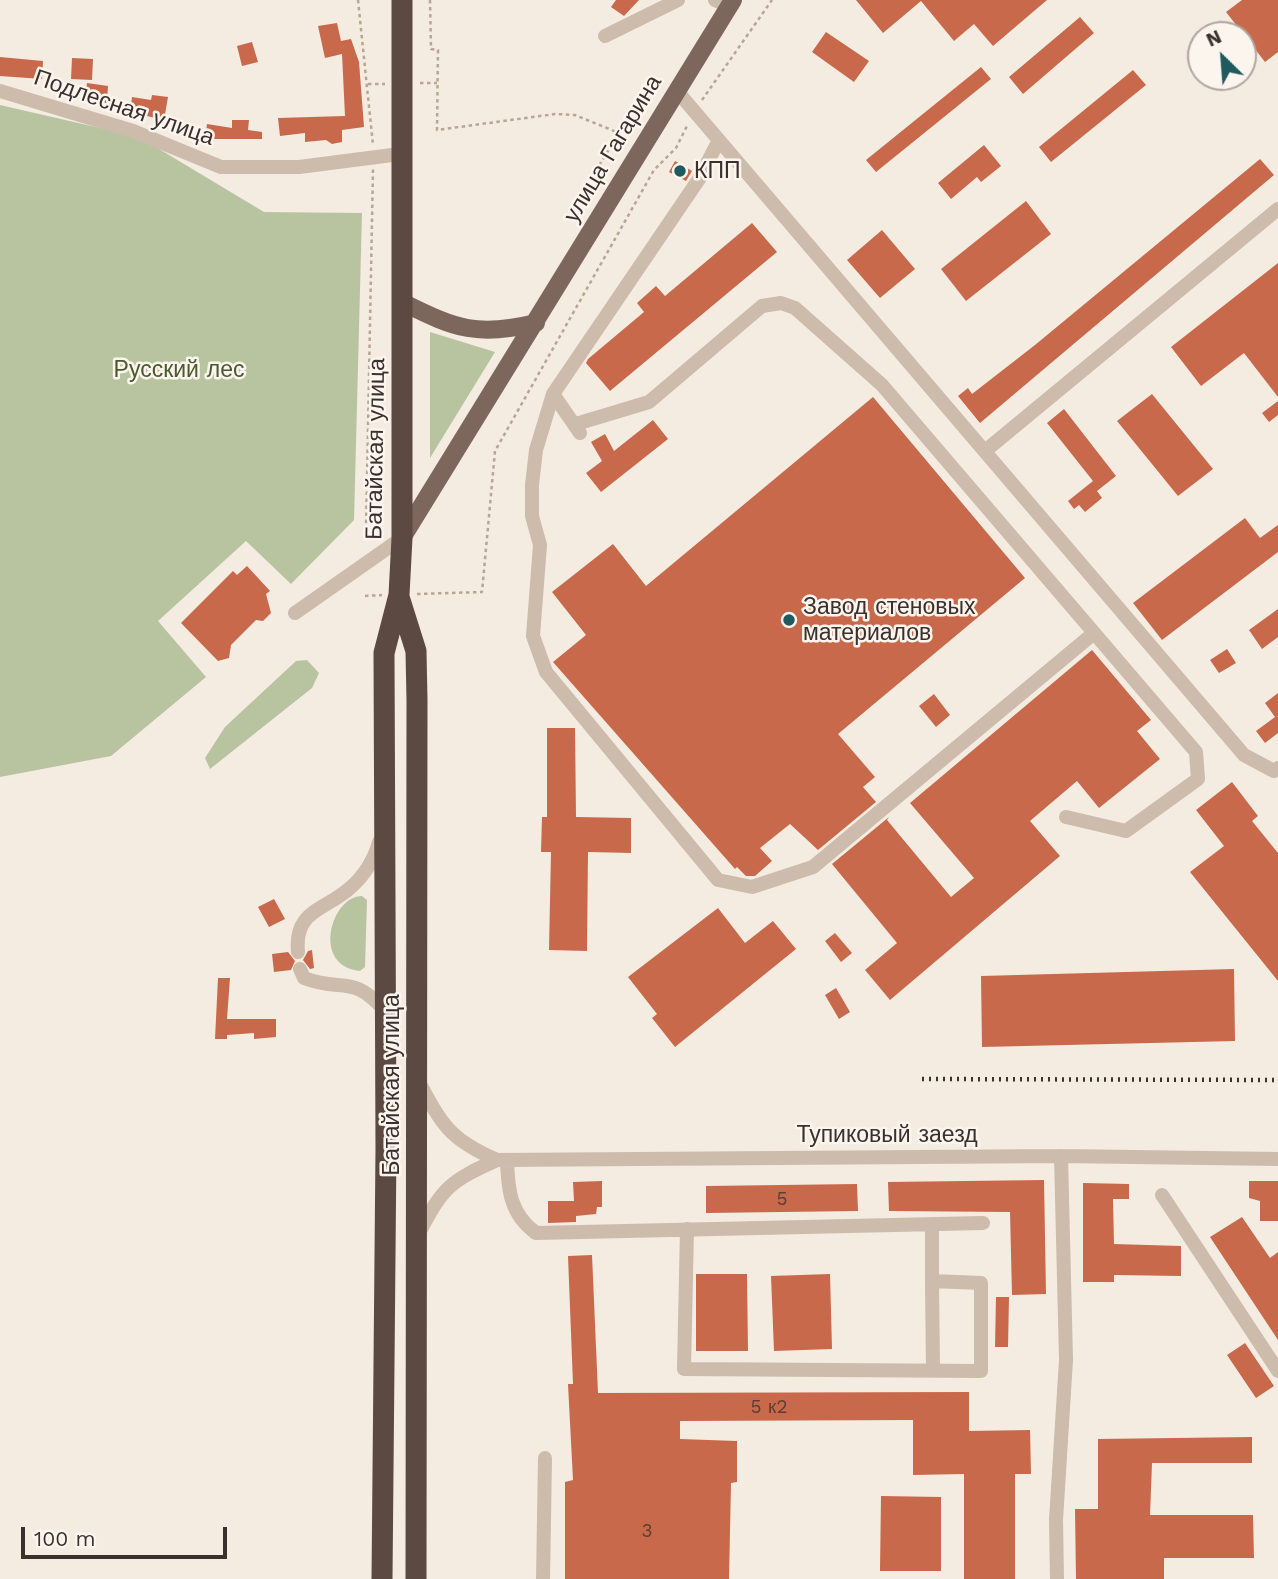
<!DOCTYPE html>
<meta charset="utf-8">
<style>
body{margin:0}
#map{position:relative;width:1278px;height:1579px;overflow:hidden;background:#f4ebe1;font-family:"Work Sans",sans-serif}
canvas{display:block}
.north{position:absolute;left:1187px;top:21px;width:70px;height:70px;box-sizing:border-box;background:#fbf5ee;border:2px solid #aea6a0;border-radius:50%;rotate:335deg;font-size:19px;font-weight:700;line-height:28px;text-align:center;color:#3b302b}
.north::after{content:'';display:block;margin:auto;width:24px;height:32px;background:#1f5a5e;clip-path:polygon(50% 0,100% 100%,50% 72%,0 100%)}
.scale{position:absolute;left:21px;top:1527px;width:206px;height:32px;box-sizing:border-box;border:4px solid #3b302b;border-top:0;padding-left:9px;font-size:21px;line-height:24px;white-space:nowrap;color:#3b302b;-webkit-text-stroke:5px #fbf5ee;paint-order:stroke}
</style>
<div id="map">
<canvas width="1278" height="1579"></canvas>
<div class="north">N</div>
<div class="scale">100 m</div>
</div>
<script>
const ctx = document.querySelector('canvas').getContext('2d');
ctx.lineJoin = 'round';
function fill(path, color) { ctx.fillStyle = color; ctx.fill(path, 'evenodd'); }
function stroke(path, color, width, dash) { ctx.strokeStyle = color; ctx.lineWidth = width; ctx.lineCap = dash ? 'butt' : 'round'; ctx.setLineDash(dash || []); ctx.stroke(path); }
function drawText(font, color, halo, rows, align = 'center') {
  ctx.font = font + ' "Work Sans",sans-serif'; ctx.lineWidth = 5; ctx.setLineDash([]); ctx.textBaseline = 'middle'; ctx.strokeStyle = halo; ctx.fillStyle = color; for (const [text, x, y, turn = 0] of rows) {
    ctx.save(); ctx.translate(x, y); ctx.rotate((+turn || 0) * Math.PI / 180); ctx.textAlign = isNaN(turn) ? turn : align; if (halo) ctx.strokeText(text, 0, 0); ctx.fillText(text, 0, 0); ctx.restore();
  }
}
fill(new Path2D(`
 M0,105L139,137L264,212L362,213L354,520L291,584L246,541L158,621L206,677L111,756L0,777Z
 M430,332L495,352L430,458Z
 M307,660L319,673L312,688L210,769L205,758L225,727L296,661Z
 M362,896L367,900L365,967L360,971C311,966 331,896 362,896Z`), '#b8c4a0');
fill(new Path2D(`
 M616,0H639L624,16L611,7Z
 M856,0H1047L993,46L974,24L954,41L921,1L883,33Z
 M1242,0H1278V52L1265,62L1226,12Z
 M1080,17L1094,33L1023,94L1009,77Z
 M337,23L341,41L351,39L359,62L364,127L342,130V142L332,144L326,140L305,142V133L280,136L278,118L345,116L342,54L325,58L318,26Z
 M826,32L869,61L854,82L812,52Z
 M252,42L258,62L242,66L237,46Z
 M0,57L43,61L42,79L0,76Z
 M72,58L93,59L92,80L71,79Z
 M981,67L991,79L876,172L866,160Z
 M1133,70L1146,85L1051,162L1039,147Z
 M87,83L108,86L107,103L85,100Z
 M152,95L168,97L164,120L130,112L132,97L151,100Z
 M232,120H249L248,130L262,132V139H205L207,124L232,128Z
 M984,145L1001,166L981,182L977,177L951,199L938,183Z
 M1260,159L1274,175L980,423L958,396L968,388L972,394L1035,345Z
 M675,161L692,171L686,181L669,172Z
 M1026,201L1051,234L966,301L941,269Z
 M752,223L777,252L610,391L586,363L588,359L644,312L637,303L656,286L665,296Z
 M882,230L915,269L880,298L847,260Z
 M1278,263V397L1244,353L1201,386L1171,347Z
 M1152,394L1213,469L1178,496L1117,421Z
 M873,397L1025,578L838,734L875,777L863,787L876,802L818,850L790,824L760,848L772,861L755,876H746L737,867L735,869L553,662L586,635L552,592L613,544L646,586Z
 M1278,401V415L1269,422L1262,413Z
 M1064,409L1116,476L1097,491L1102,498L1085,512L1079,505L1074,509L1068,501L1093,481L1047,423Z
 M653,420L668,439L601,492L586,473L602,461L591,442L605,434L614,451Z
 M1245,518L1260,538L1278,525V552L1162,640L1133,603Z
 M247,566L270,591L266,594L271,613L263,621L256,620L231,645L229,658L218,661L181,623L233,571L237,575Z
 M1278,609V637L1262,649L1249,630Z
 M1227,649L1236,663L1219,673L1210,660Z
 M1092,650L1151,720L1137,731L1160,759L1099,808L1077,781L1030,821L1060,856L890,1000L865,970L897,943L832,864L889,817L887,820L951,897L974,878L910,803Z
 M1278,693V733L1265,743L1256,731L1275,717L1265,703Z
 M934,694L950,715L936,727L919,706Z
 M547,728H575L576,817L631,818V853L588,852L587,951L549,950L551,852H541L542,817H547Z
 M1232,782L1258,816L1252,821L1278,853V981L1190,872L1224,846L1196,810Z
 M274,899L285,919L269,927L258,907Z
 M718,908L745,943L773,921L796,949L675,1047L652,1018L657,1014L628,977Z
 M835,933L852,953L841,962L825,941Z
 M312,950L314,968L310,969L303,960L308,951Z
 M288,952L295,961L291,970L274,972L272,954Z
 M1234,969L1235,1041L982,1047L981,976Z
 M218,978H230L227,1019H276V1037L254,1039V1033L227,1035V1039H215Z
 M836,988L850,1012L839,1019L825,995Z
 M1044,1180L1046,1294L1012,1295L1010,1212L889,1211L888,1182Z
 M602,1181V1207H597L596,1214L576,1216V1222L548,1223V1201H574L573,1182Z
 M1249,1181H1278V1221H1260V1201L1249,1198Z
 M1083,1183L1129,1184V1199H1113L1114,1244L1181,1246V1276L1114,1275V1282H1083Z
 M857,1184L858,1211L706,1213V1186Z
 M1242,1217L1270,1258L1278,1252V1340L1210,1237Z
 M592,1255L598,1393L969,1392V1431L1030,1430L1031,1474H1015V1579H964V1474L913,1475V1420L680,1421V1439L737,1441V1482L731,1483L729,1579H565V1482L573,1480L568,1384H573L568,1256Z
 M696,1274H747L748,1351H696Z
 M830,1274L832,1349L774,1351L771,1276Z
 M996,1297H1009L1008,1347H995Z
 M1245,1343L1274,1386L1256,1398L1227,1355Z
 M1252,1437V1463H1152L1150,1515H1253L1254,1558H1164V1579H1076L1075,1509H1098V1439Z
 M881,1496L941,1497V1571H880Z`), '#c8694b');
stroke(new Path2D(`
 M358,0L373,145
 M430,0L431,49L438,50L437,130L555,114L575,115L619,133L600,164
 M420,83H437
 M368,84H385
 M702,100L772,0
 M366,530L373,169
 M417,594L482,592L495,451L654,170L676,148L688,124
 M365,596L382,595`), '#b9a596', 2.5, [3.5, 3.5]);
stroke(new Path2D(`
 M715,0L729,6
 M605,36L678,0
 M0,91L133,131L221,167H299L400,154
 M677,91L1244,755L1274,771L1278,768
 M553,394L536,450L532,485V516L540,545L533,636L546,672L718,880L752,887L813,867L1094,633
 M576,424L649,402L762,306L781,303L795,308L882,385L1196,752L1198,779L1126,831L1066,817
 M580,433L553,394L699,179L719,140
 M985,451L1278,209
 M295,613L402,538
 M298,952C294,910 324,911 350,888C364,876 374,860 379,842
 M300,969L304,978C343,993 352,973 385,1011
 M418,1080C442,1125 449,1139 497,1160L1061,1156L1278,1159
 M507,1160C508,1190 510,1214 536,1233L983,1223
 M1162,1195L1278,1371
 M687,1229L684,1369L981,1371V1283L932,1281V1224
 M419,1233C443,1187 450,1181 497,1160
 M932,1281L933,1369
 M543,1579L545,1458
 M1057,1579L1056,1520L1066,1360L1061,1156`), '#cdbbac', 14);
stroke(new Path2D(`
 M404,303C456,329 478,337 536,323
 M402,538L733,0`), '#7d675c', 18);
stroke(new Path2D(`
 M399,597L416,651L417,700L416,1579
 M382,1579L386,1148L384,653L399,595L402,538V0`), '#5c4a42', 21);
stroke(new Path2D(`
 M922,1079L1278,1080`), '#3b302b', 4.5, [2, 5]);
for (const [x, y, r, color] of [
 [680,171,7,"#1f5a5e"],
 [789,620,7,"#1f5a5e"]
]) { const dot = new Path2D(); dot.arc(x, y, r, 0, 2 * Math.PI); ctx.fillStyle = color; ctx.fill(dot); stroke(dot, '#fbf5ee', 2.5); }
drawText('19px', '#5e3e33', null, [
 ["5",782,1199],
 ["5 к2",769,1407],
 ["3",647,1531]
]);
drawText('23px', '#3b302b', '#fbf5ee', [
 ["Подлесная улица",124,108,19],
 ["улица Гагарина",613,149,-59],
 ["Батайская улица",376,449,-89],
 ["Батайская улица",392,1085,-90],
 ["Тупиковый заезд",887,1135]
]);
drawText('23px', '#3b302b', '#fbf5ee', [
 ["КПП",694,171],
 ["Завод стеновых",803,607],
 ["материалов",803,633]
], 'left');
drawText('23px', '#4a5a2e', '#fbf5ee', [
 ["Русский лес",179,370]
]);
</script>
